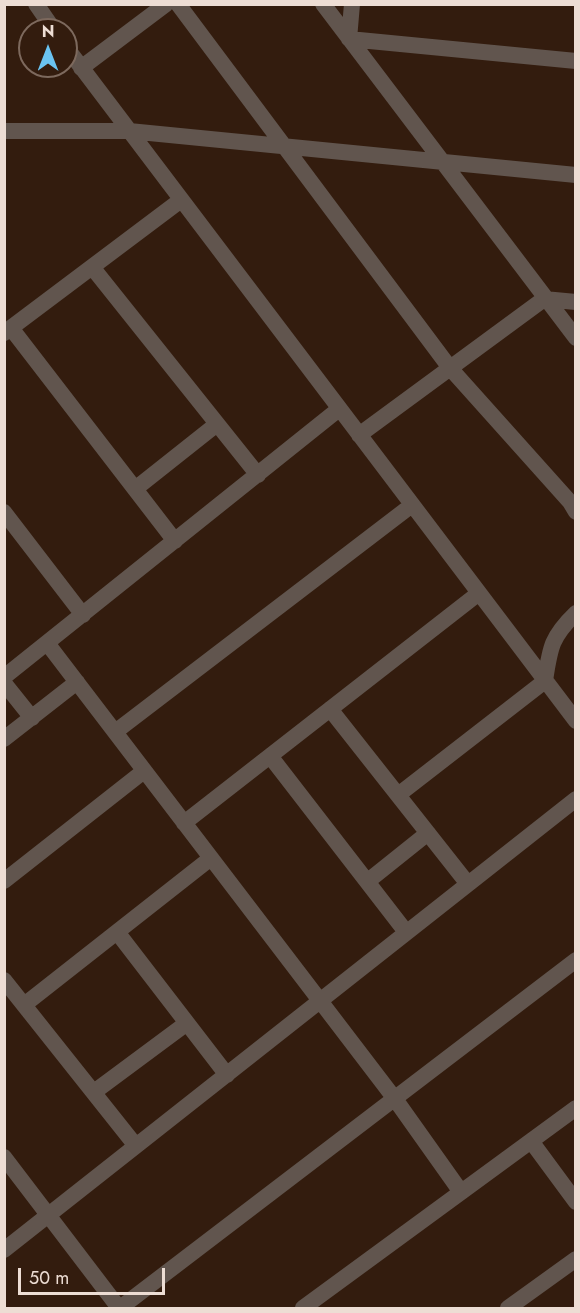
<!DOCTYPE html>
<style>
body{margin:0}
#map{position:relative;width:580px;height:1313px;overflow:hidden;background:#331c0e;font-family:Jost,sans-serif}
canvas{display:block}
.frame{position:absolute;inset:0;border:6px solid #edddd4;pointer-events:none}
.north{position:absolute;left:18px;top:18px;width:60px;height:60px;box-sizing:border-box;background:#331c0e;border:2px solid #7d695d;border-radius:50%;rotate:0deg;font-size:16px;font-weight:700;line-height:24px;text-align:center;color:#edddd4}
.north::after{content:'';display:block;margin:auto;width:21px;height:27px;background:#6ac3f1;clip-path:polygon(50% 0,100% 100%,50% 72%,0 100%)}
.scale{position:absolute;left:18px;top:1268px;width:147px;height:27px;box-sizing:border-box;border:3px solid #edddd4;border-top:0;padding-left:8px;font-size:18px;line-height:21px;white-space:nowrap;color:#edddd4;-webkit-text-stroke:4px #331c0e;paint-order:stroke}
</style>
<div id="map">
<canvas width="580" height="1313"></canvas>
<div class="frame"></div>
<div class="north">N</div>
<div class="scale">50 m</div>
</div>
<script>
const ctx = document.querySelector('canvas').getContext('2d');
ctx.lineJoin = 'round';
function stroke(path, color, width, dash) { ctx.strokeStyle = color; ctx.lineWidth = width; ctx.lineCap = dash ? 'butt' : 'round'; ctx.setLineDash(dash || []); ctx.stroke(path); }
stroke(new Path2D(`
 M36,4L54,30
 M178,4L450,368L570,502L576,512
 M323,4L576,338
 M352,4L349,39L576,61
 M66,47L576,721
 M81,68L166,4
 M4,131H129L576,175
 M92,267L258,475
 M11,328L175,541
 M4,333L181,200
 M359,435L544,299L576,302
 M135,489L217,424
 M4,512L83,615
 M47,643L395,1099L461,1192
 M4,677L339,409
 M4,683L32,718
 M330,709L468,884
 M115,732L412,505
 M4,739L77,682
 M270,756L406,932
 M398,795L545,681C550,648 551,637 576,613
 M184,823L479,593
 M4,881L144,771
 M368,881L428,833
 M117,932L227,1075
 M4,980L136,1146
 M24,1005L211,858
 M94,1092L187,1023
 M531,1141L576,1202
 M4,1157L119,1308
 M4,1250L576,799
 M120,1308L576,960
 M303,1308L576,1108
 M508,1308L576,1259`), '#61554e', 16);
</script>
